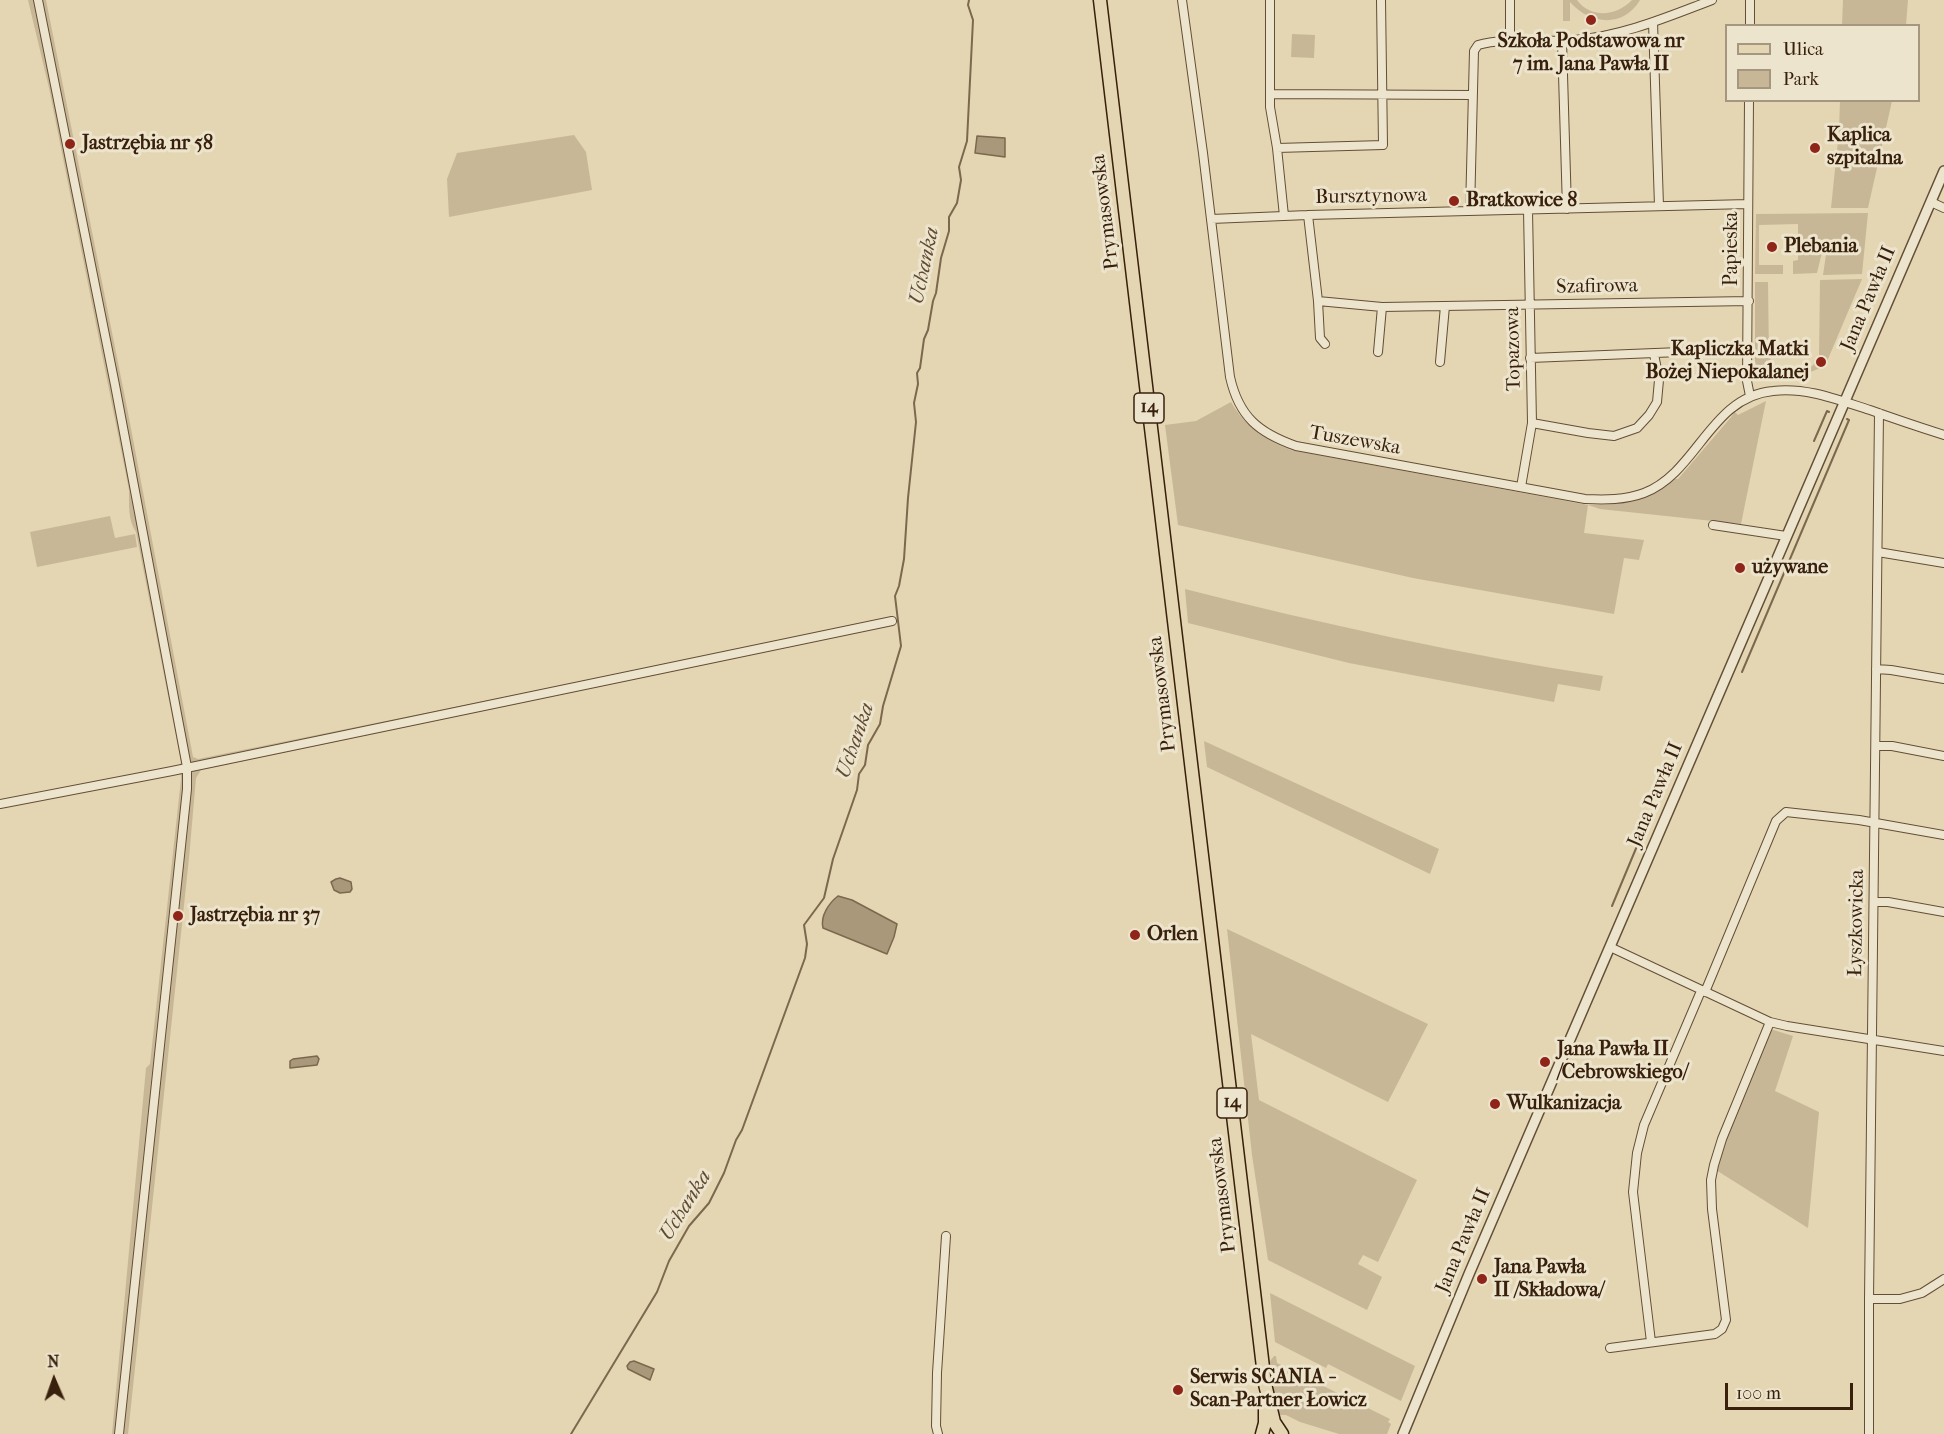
<!DOCTYPE html>
<meta charset="utf-8">
<style>
body{margin:0}
#map{position:relative;width:1944px;height:1434px;overflow:hidden;background:#e4d6b2;font-family:"IM FELL French Canon",serif}
canvas{display:block}
.legend{position:absolute;left:1725px;top:24px;width:195px;height:78px;box-sizing:border-box;background:#ede4cd;border:2px solid #a59680;margin:0;padding:8px 10px;list-style:none;font-size:18px;color:#38200c}
.legend li{display:flex;align-items:center;gap:12px;height:30px}
.legend b{width:30px;border:2px solid #a59680}
.north{position:absolute;left:24px;top:1350px;width:60px;height:60px;-webkit-text-stroke:4px #ede4cd;paint-order:stroke;rotate:358deg;font-size:16px;font-weight:700;line-height:24px;text-align:center;color:#38200c}
.north::after{content:'';display:block;margin:auto;width:21px;height:27px;background:#38200c;clip-path:polygon(50% 0,100% 100%,50% 72%,0 100%)}
.scale{position:absolute;left:1725px;top:1383px;width:128px;height:27px;box-sizing:border-box;border:3px solid #38200c;border-top:0;padding-left:8px;font-size:18px;line-height:21px;white-space:nowrap;color:#38200c;-webkit-text-stroke:4px #ede4cd;paint-order:stroke}
</style>
<div id="map">
<canvas width="1944" height="1434"></canvas>
<ul class="legend">
<li><b style="height:8px;background:#e4d6b2"></b>Ulica</li>
<li><b style="height:16px;background:#c7b796"></b>Park</li>
</ul>
<div class="north">N</div>
<div class="scale">100 m</div>
</div>
<script>
const ctx = document.querySelector('canvas').getContext('2d');
ctx.lineJoin = 'round';
function fill(path, color) { ctx.fillStyle = color; ctx.fill(path, 'evenodd'); }
function stroke(path, color, width, dash) { ctx.strokeStyle = color; ctx.lineWidth = width; ctx.lineCap = dash ? 'butt' : 'round'; ctx.setLineDash(dash || []); ctx.stroke(path); }
function drawText(font, color, halo, rows, align = 'center') {
  ctx.font = font + ' "IM FELL French Canon",serif'; ctx.lineWidth = 6; ctx.setLineDash([]); ctx.textBaseline = 'middle'; ctx.strokeStyle = halo; ctx.fillStyle = color; for (const [text, x, y, turn = 0] of rows) {
    ctx.save(); ctx.translate(x, y); ctx.rotate((+turn || 0) * Math.PI / 180); ctx.textAlign = isNaN(turn) ? turn : align; if (halo) ctx.strokeText(text, 0, 0); ctx.fillText(text, 0, 0); ctx.restore();
  }
}
fill(new Path2D(`
 M28,0H46L129,418L193,757L198,759L736,650L890,617V626L201,770L196,778L189,858L128,1434H112L146,1068L150,1064L181,779L180,765L181,762L136,532C128,521 129,504 129,490L49,88Z
 M1563,0H1577C1591,19 1617,16 1632,0H1640C1623,29 1589,24 1570,2V21H1563Z
 M1843,0H1908L1906,25H1842Z
 M1292,34L1315,35L1314,58L1291,57Z
 M1840,101H1892L1868,208H1831L1839,131Z
 M574,135L586,152L592,190L449,217L447,179L457,153Z
 M1868,213L1862,274L1823,275L1828,241L1825,240L1817,273L1793,274V261L1798,260V224L1759,225V265H1783V274H1755L1756,214Z
 M1862,279L1825,366L1808,373L1811,367L1819,359L1820,280Z
 M1755,282H1768L1769,357L1781,373L1758,378L1755,374Z
 M1766,401L1741,524L1600,509L1588,505L1584,533L1644,540L1639,560L1624,558L1614,614L1413,578L1178,525L1165,425L1196,421L1231,402C1245,426 1265,440 1291,450L1588,505C1620,505 1649,500 1674,479H1678L1732,416L1734,411L1738,415Z
 M110,516L115,538L135,534L137,547L37,567L30,532Z
 M1185,589C1323,624 1463,655 1603,676L1600,691L1558,684L1554,702L1349,663L1188,623Z
 M1204,741L1439,849L1430,874L1207,767Z
 M1227,929L1428,1024L1388,1102L1251,1034L1259,1100L1417,1180L1378,1262L1363,1255L1358,1264L1382,1277L1367,1310L1268,1260L1252,1155Z
 M1767,1028L1793,1036L1775,1091L1819,1112L1808,1228L1716,1170L1725,1142Z
 M1270,1293L1415,1366L1401,1401L1328,1364L1326,1368L1275,1342Z
 M1274,1356H1276L1277,1363L1390,1419L1388,1422L1391,1424L1387,1434H1339L1300,1422L1286,1415H1277L1270,1361Z`), '#c7b796');
const water = new Path2D(`
 M977,136L1005,138V157L975,153Z
 M340,878L351,882L352,889L350,892L340,893L334,890L331,882L336,879Z
 M838,896L852,900L897,924L894,937L887,954L823,928C820,916 829,903 838,896Z
 M317,1056L319,1059L317,1065L290,1068V1061L293,1059Z
 M634,1361L654,1369L650,1380L628,1369L627,1366L630,1362Z`);
fill(water, '#aa987a');
stroke(water, '#7c684e', 1.5);
stroke(new Path2D(`
 M1814,441L1827,411L1829,412
 M1742,672L1849,420L1847,419
 M1612,906L1642,834
 M571,1434L657,1292L669,1261L689,1226L709,1203L724,1173L736,1140L742,1130L805,958L807,944L804,925L824,898L833,859L857,790L859,774L865,765L868,745L880,724L883,706L901,646L895,596L899,586L904,559L908,498L916,422L914,403L918,384L917,373L920,368L924,339L928,330L933,301L936,293L941,258L949,231V217L957,203L961,180L959,167L967,141L973,20L968,5L969,0`), '#7c684e', 2);
const minor = new Path2D(`
 M38,0L115,385L187,767V789L119,1434
 M1182,0L1203,153L1230,377C1239,417 1259,433 1296,446L1585,499C1605,500 1625,500 1644,493C1698,472 1710,397 1773,391C1807,387 1838,400 1870,410C1895,419 1919,427 1944,435
 M1270,0V107L1277,148L1383,145L1381,0
 M1510,0V42
 M1750,0V26
 M1653,22L1659,206
 M1562,41L1567,209
 M1270,94L1472,95
 M1749,100L1747,381L1750,396
 M1277,148L1284,216
 M1931,202L1944,208
 M1470,211L1474,51L1478,45C1504,37 1546,43 1575,40C1623,36 1667,17 1712,0
 M1308,215L1318,301L1382,307L1749,301
 M1211,219L1308,215L1748,204
 M1318,301L1320,338L1325,344
 M1378,352L1382,307
 M1530,358L1680,352H1748
 M1440,362L1445,306
 M1532,423L1588,433L1614,436L1637,428L1649,415L1657,402L1659,380L1654,354
 M1521,487L1532,423L1528,210
 M1713,525L1786,536
 M1878,552L1944,563
 M1876,669L1891,670L1944,679
 M1876,746H1892L1944,756
 M0,804L172,771L892,621
 M1874,902H1888L1944,912
 M1610,947L1770,1022L1787,1026L1944,1051
 M1705,992L1776,821L1786,812L1859,820L1944,835
 M1869,1299H1900L1922,1293L1944,1279
 M1651,1342L1633,1192L1637,1153L1644,1125L1701,991
 M1610,1348L1715,1334L1722,1329L1726,1320L1712,1209L1711,1180L1714,1165L1722,1139L1770,1022
 M938,1434L936,1426L937,1373L946,1236
 M1869,1434V1299L1879,413`);
const tertiary = new Path2D(`
 M1403,1434L1469,1274L1944,171`);
const primary = new Path2D(`
 M1100,0L1265,1384L1274,1422L1282,1434
 M1262,1434L1265,1423V1403`);
stroke(minor, '#634e36', 10);
stroke(tertiary, '#634e36', 12);
stroke(primary, '#38200c', 15);
stroke(minor, '#ede4cd', 8);
stroke(tertiary, '#ede4cd', 9);
stroke(primary, '#e4d6b2', 12);
for (const [x, y, r, color] of [
 [1591,20,6,"#8f2418"],
 [70,144,6,"#8f2418"],
 [1815,148,6,"#8f2418"],
 [1454,201,6,"#8f2418"],
 [1772,247,6,"#8f2418"],
 [1821,362,6,"#8f2418"],
 [1740,568,6,"#8f2418"],
 [178,916,6,"#8f2418"],
 [1135,935,6,"#8f2418"],
 [1545,1062,6,"#8f2418"],
 [1495,1104,6,"#8f2418"],
 [1482,1279,6,"#8f2418"],
 [1178,1390,6,"#8f2418"]
]) { const dot = new Path2D(); dot.arc(x, y, r, 0, 2 * Math.PI); ctx.fillStyle = color; ctx.fill(dot); stroke(dot, '#ede4cd', 2); }
for (const [x, y, w] of [
 [1149,408,30],
 [1232,1103,30]
]) { const box = new Path2D(); box.roundRect(x - w / 2, y - 15, w, 30, 4.5); ctx.fillStyle = '#ede4cd'; ctx.fill(box); stroke(box, '#38200c', 1.5); }
drawText('bold 18px', '#38200c', null, [
 ["14",1149,408],
 ["14",1232,1103]
]);
drawText('bold 20px', '#38200c', '#ede4cd', [
 ["Szkoła Podstawowa nr",1591,42,"center"],
 ["7 im. Jana Pawła II",1591,65,"center"],
 ["Kaplica",1827,136],
 ["szpitalna",1827,159],
 ["Jastrzębia nr 58",82,144],
 ["Bratkowice 8",1466,201],
 ["Plebania",1784,247],
 ["Kapliczka Matki",1809,350,"right"],
 ["Bożej Niepokalanej",1809,373,"right"],
 ["używane",1752,568],
 ["Jastrzębia nr 37",190,916],
 ["Orlen",1147,935],
 ["Jana Pawła II",1557,1050],
 ["/Cebrowskiego/",1557,1073],
 ["Wulkanizacja",1507,1104],
 ["Jana Pawła",1494,1268],
 ["II /Składowa/",1494,1291],
 ["Serwis SCANIA -",1190,1378],
 ["Scan-Partner Łowicz",1190,1401]
], 'left');
drawText('20px', '#38200c', '#ede4cd', [
 ["Bursztynowa",1371,197,-1],
 ["Prymasowska",1106,212,-97],
 ["Papieska",1732,249,-90],
 ["Szafirowa",1597,287,-1],
 ["Jana Pawła II",1869,299,-67],
 ["Topazowa",1514,349,-91],
 ["Tuszewska",1355,441,10],
 ["Prymasowska",1163,694,-97],
 ["Jana Pawła II",1656,795,-67],
 ["Łyszkowicka",1857,923,-89],
 ["Prymasowska",1223,1195,-97],
 ["Jana Pawła II",1464,1241,-67]
]);
drawText('italic 21px', '#604a32', '#ede4cd', [
 ["Uchanka",925,266,-78],
 ["Uchanka",856,741,-71],
 ["Uchanka",686,1206,-58]
]);
</script>
